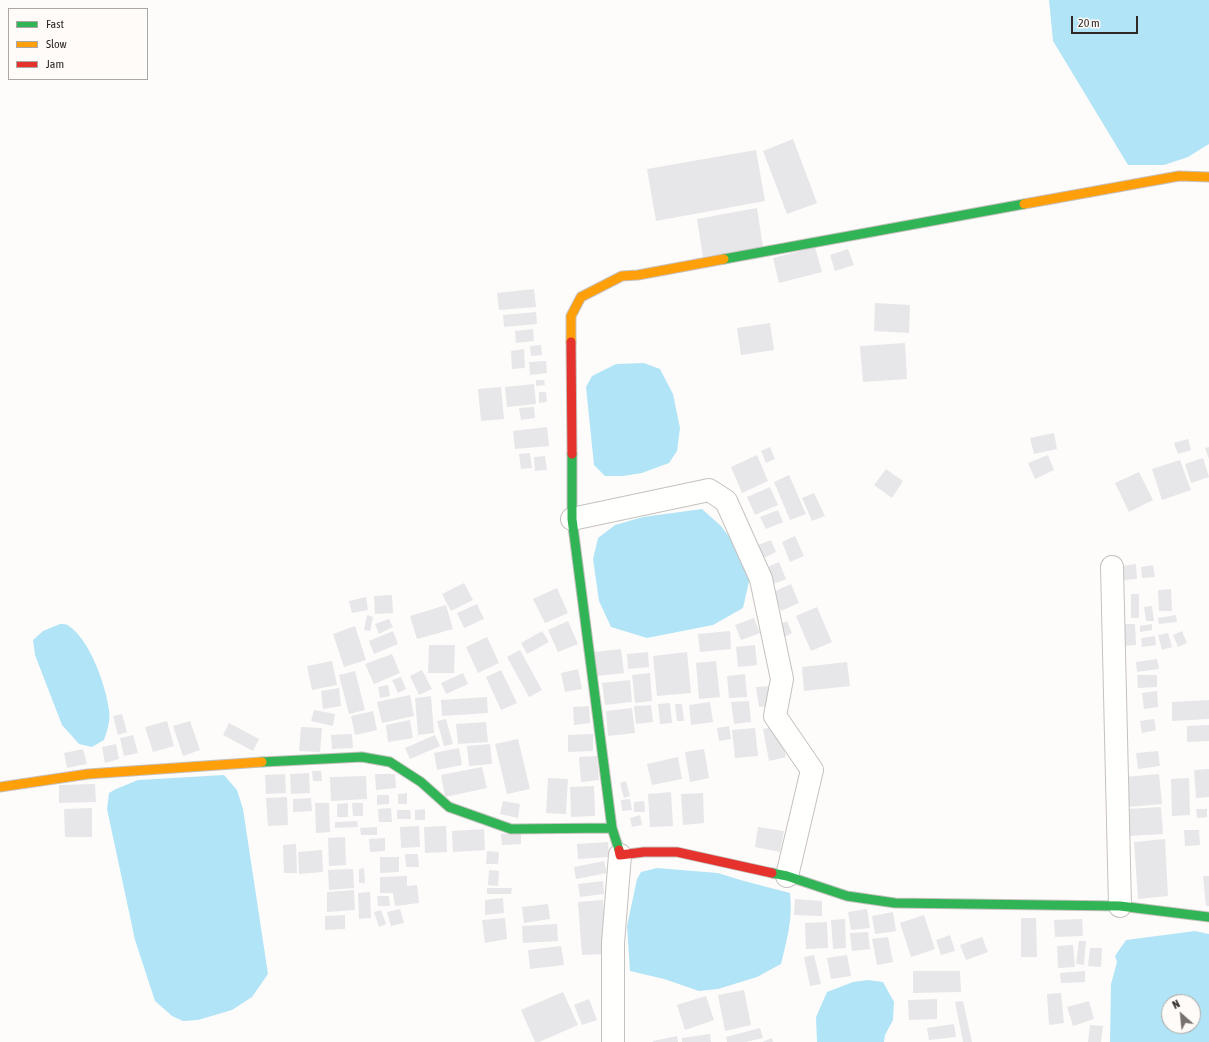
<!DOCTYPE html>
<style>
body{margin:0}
#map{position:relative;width:1209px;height:1042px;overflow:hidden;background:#fefcfa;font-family:"Asap Condensed",sans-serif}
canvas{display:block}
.legend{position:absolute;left:8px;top:8px;width:140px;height:72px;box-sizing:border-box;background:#fffbf9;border:1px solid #aca7a4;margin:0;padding:5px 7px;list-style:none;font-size:12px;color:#2f2825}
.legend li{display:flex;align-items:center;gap:8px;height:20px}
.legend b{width:20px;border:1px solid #aca7a4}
.north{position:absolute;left:1161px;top:994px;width:40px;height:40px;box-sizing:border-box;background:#fffbf9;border:1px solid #aca7a4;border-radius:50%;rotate:333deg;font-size:11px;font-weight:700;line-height:16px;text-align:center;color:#2f2825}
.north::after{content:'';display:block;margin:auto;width:14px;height:18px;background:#777270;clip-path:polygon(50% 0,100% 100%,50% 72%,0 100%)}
.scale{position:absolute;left:1071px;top:16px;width:67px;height:18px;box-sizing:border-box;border:2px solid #2f2825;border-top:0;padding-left:5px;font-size:12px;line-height:14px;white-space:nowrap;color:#2f2825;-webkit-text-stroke:3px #fffbf9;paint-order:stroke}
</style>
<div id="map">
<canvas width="1209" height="1042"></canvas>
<ul class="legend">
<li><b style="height:5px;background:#30b455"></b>Fast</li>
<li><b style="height:5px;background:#ff9f0a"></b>Slow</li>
<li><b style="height:5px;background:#e5322d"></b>Jam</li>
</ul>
<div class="north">N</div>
<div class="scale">20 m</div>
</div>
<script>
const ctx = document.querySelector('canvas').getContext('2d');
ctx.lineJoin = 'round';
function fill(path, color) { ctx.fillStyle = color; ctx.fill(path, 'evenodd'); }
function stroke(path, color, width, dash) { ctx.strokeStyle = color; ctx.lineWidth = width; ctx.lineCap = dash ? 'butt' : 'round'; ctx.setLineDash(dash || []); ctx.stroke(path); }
fill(new Path2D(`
 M1049,0H1209V144L1188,157L1164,165H1128L1053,41Z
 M644,363L660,369L673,394L680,428L677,451L669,463L642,473L623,476H605L594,465L586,387L592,376L616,364Z
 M702,509L721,526L740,551L750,577L743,608L713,625L647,638L611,627L599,601L593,559L598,538L615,525L643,517Z
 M60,624C63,624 67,624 69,626C90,640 106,686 109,710C111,720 107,731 104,740L92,747L79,744L62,725L35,655L33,640L43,631Z
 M224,775L237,790L243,809L268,974L252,997L232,1010L198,1020L183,1021L172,1016L155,1001L135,940L107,809L109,793L116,789L138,780Z
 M657,868L718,873L744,881L790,893C793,918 787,940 781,964L757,977L718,989L699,991L664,979L630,971L627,926L637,879L641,872Z
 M1195,931L1209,934V1042H1110L1111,984L1117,962L1115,956L1126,940ZM1169,1002H1193V1026H1169Z
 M868,980L883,982L894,1002L893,1020L885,1035L884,1042H817L816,1017L827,992L853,982Z`), '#b2e4f7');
fill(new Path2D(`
 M793,139L817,203L787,214L763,151Z
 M756,150L765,201L656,221L647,169Z
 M757,208L763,247L703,257L697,219Z
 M815,247L822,272L779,283L773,258Z
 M848,249L854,265L835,271L830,255Z
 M534,289L536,307L499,310L497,293Z
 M875,303L910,305L909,333L874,331Z
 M536,312L537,324L504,327L503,315Z
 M770,323L774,350L741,355L737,328Z
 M533,329L534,341L516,343L515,331Z
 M905,343L907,379L863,382L860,346Z
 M541,345L542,355L531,356L530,346Z
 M524,349L525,368L512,369L511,351Z
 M546,361L547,373L530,375L529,362Z
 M536,380H544L545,385L536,386Z
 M534,384L536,404L507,407L505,387Z
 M501,387L504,419L481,421L478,389Z
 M539,392H546L547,402L539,403Z
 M534,407L535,418L521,420L519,408Z
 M547,427L549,446L515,449L513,431Z
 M1054,433L1057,449L1034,454L1030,438Z
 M1188,439L1191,450L1178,454L1174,443Z
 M770,447L775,459L766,463L761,451Z
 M1209,447V459L1205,448Z
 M530,453L532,468L521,469L519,454Z
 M757,455L768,481L742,493L731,467Z
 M1048,455L1054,470L1035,479L1028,463Z
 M545,456L547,470L535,471L534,457Z
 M1203,458L1209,477L1191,483L1185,464Z
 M1180,460L1191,490L1162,500L1152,469Z
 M886,469L903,481L892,498L874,485Z
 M1139,472L1153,500L1129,512L1115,483Z
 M789,475L806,514L790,520L774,482Z
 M770,487L778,505L755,515L747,497Z
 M814,493L825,516L812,521L802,498Z
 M778,510L783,522L766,529L760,517Z
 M795,536L804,556L790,562L782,542Z
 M771,540L776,552L764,558L758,545Z
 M779,562L786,579L771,585L763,569Z
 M1136,564L1137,579L1123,580L1122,566Z
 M1153,565L1155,577L1142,578L1141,567Z
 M464,583L473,600L451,611L442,594Z
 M791,584L799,603L781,611L773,592Z
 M557,588L568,613L545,623L533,599Z
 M1171,589L1172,611H1159L1158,590Z
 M1131,594H1139V618H1131Z
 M392,595L393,613L375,614L374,596Z
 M366,597L368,610L352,613L349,601Z
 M477,604L484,619L464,628L457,613Z
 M446,605L453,629L417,639L410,616Z
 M1152,606L1154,621H1146L1144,607Z
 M817,607L832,642L811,651L796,616Z
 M367,615L373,617L370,631L364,630Z
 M1176,615L1177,622L1159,624L1158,618Z
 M754,618L760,633L741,640L735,625Z
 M389,619L393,627L379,634L375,624Z
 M568,621L578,644L558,652L548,630Z
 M787,621L792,633L783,638L778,625Z
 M1122,624H1135L1136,645L1122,646Z
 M1152,624V630L1140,632V626Z
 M355,626L366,660L344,667L333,634Z
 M393,631L398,644L374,654L369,641Z
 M542,631L549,642L527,654L521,643Z
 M730,631L731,649L700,652L698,634Z
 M1182,631L1187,643L1178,647L1173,635Z
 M1168,633L1172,647L1162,650L1158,635Z
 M1155,636L1156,645L1142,647L1141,638Z
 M487,637L499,663L478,673L466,647Z
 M429,645H455L454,673H428Z
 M755,645L757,665L738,667L736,647Z
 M621,649L624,673L597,676L594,652Z
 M520,650L542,690L529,697L507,657Z
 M648,652L649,667L628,669L627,654Z
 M687,652L691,693L657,696L653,656Z
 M392,654L400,673L374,684L365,664Z
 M1157,659L1159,669L1137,672L1136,662Z
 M332,661L337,685L312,690L307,666Z
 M716,661L720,697L699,699L696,663Z
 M847,662L850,686L804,691L802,667Z
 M578,669L582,689L565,692L561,673Z
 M422,670L432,689L419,695L410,676Z
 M501,670L517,703L501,710L486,677Z
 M355,671L365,710L349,714L339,675Z
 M463,673L468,684L446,694L441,683Z
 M650,673L652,701L635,703L632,675Z
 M745,674L747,697L729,698L727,676Z
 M1137,675H1157V687L1138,688Z
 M401,677L406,689L398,693L392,680Z
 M630,680L632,702L605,705L602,683Z
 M388,685L390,696L380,698L378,687Z
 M772,686L774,706L759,707L756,687Z
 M339,688L341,706L323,709L321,691Z
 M1157,691L1158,707L1144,709L1142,693Z
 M410,695L414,716L382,723L377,702Z
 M431,696L434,733L418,735L415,698Z
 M487,697L488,713L442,716L441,700Z
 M1209,700V719L1172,721V702Z
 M749,701L751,722L734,724L731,702Z
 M710,702L713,722L691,725L689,705Z
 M670,703L672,723L660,724L658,704Z
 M675,704H682L684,721H677Z
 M651,705L653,722L636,724L634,706Z
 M589,706L590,723L574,725L573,707Z
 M632,708L635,733L608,736L606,711Z
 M314,710L335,714L333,726L311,721Z
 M373,711L377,730L355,735L351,716Z
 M122,714L127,732L118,735L113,716Z
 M446,719L453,744L444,746L437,721Z
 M1154,719L1156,730L1142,733L1140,721Z
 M410,720L413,738L388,742L386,725Z
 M167,721L174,746L153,752L145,727Z
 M190,721L200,750L183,756L173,726Z
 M486,722L488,742L458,744L456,724Z
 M229,723L259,739L253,751L223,735Z
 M1209,725V741L1187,742V726Z
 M729,726L731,739L719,741L717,728Z
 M779,726L786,757L769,761L763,729Z
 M301,727L322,728L320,752L299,751Z
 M755,728L758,756L735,758L732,730Z
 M352,734L353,748L332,749L331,735Z
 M593,734V751L568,752V735Z
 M133,735L138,753L124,756L120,738Z
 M435,735L440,746L410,759L405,748Z
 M518,739L530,789L507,794L495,744Z
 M116,744L119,759L105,763L102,747Z
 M490,744L492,764L469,766L467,746Z
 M459,748L462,765L437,770L434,753Z
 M83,749L87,764L67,768L64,753Z
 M704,749L709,778L690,782L685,752Z
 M1158,751L1160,766L1138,769L1136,753Z
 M597,756L599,780L581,782L579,757Z
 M678,757L682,779L652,785L647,764Z
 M482,767L487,788L445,797L441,775Z
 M1209,769V797L1196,798L1194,770Z
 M312,771H321L322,781H313Z
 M309,773L310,793L291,794L290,774Z
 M285,774L286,793L266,794L265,775Z
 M375,774H395L396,788L376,790Z
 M1159,774L1162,804L1128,807L1125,777Z
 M366,776L367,799L331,801L330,777Z
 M548,778L568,779L566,814L546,813Z
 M1189,778L1190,815L1172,816L1171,779Z
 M626,781L630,796L624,798L620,783Z
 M95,784L96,802L59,803V785Z
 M594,786L595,816L571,817L570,787Z
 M671,792L673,826L650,827L648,794Z
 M407,793V804H398V794Z
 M703,793L704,823L683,825L681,794Z
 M377,795H389V804L377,805Z
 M287,797L288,825L268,826L266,798Z
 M311,798L312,811L293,812V799Z
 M630,799L632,810L622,811L621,800Z
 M503,801L520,804L518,818L500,814Z
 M644,801L645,812H634V802Z
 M315,803H329L330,832L316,833Z
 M348,803V817H337V804Z
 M352,803H363V816H353Z
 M1161,807L1163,834L1129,836L1128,809Z
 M92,808V837H65L64,809Z
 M391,808L392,822H379L378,809Z
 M425,809V820H415V810Z
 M1196,809H1207V817L1197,818Z
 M397,810H410L411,819H397Z
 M640,815L642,825L632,827L630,818Z
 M357,821L358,827L335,828V822Z
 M419,826L420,847L401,848L400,827Z
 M446,826L447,852L425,853L424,827Z
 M377,827V835H361L360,828Z
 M758,827L784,831L780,852L755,847Z
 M484,829L485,850L453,852L452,831Z
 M1184,830H1199L1200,845L1185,846Z
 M521,833V844L502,845L501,834Z
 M345,837L346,865L329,866L328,838Z
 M385,838V851L370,852L369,839Z
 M1165,839L1168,896L1138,899L1134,842Z
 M608,842L609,857L578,859L577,844Z
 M296,844L297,873H284L283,845Z
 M322,850L323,872L299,874L298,852Z
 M487,851L499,852L498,864H486Z
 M405,854H418L419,867H406Z
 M380,857H399V872L380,873Z
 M604,861L607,873L576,879L574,867Z
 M364,868L365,883H359V869Z
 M353,869L354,888L329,890L328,870Z
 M489,870L499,871L498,886L488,885Z
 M407,876V886L417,885L419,903L395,906L393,893H380V877Z
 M1203,876H1209V906H1206Z
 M603,881L604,894L580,897L578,884Z
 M487,888H512L511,894H487Z
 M354,890L355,910L327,912V892Z
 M370,892L371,918L359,919L358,893Z
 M377,896H389L390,906H378Z
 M503,898L504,913L485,915V900Z
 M795,899L822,901V916L794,915Z
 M603,900L607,954L582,955L578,902Z
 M548,904L550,919L524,923L522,907Z
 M400,909L404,923L391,926L387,912Z
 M867,909L870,928L851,930L848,912Z
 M381,910L386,924L379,927L374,912Z
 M893,912L896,931L875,934L872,916Z
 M345,915V929L325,930V916Z
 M924,915L935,949L911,957L900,923Z
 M505,918L507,939L485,943L482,920Z
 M1021,918H1036L1037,957H1021Z
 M845,919L846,948L833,949L831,920Z
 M1082,919L1083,936L1055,937L1054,920Z
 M827,922L828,948L806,949L805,923Z
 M557,924L558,941L523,943L522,926Z
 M868,932L870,949L852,951L850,933Z
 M950,935L955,951L941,955L936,940Z
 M888,937L893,962L877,965L872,939Z
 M982,937L988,952L966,960L960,945Z
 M1079,941H1086L1084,965L1076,964Z
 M1073,945L1075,967L1058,968L1057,946Z
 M561,946L564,965L530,969L528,950Z
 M1090,948H1102L1101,967L1088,966Z
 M814,955L821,984L810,986L804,957Z
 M847,955L851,976L831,979L827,958Z
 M913,971H960L961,992L913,993Z
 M1085,971V982L1061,983L1060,973Z
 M744,990L751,1025L725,1031L718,995Z
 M563,992L578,1025L539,1042H535L521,1010Z
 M1061,993L1064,1023L1049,1025L1047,994Z
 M706,996L714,1020L685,1030L677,1005Z
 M589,999L597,1020L582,1025L574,1005Z
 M937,999V1019L909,1020L908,1000Z
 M963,1001L972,1042H963L955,1002Z
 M1089,1001L1094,1019L1073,1026L1067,1007Z
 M954,1024L956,1037L929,1040L927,1028Z
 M1090,1025L1103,1026L1101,1042H1088Z
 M760,1028L763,1038L746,1042H727L726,1037Z
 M710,1034L711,1042H682V1038Z
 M677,1036L678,1042H653V1041Z
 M772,1038L773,1042H762Z`), '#e7e6e9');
const street = new Path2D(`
 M572,519L709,490L726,501L761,579L782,679L775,716L812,770L787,876
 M1112,567L1120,906
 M613,1042V943L620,855`);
const fast = new Path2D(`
 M724,259L1024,204
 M572,454V519L612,828
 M262,762L362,757L390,762L421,782L449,807L511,829L612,828L619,850
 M772,873L787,876L847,896L895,903L1120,906L1209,917`);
const slow = new Path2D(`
 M1024,204L1179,176L1209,177
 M571,342V316L581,297L622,276L638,275L724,259
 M0,787L88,774L262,762`);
const jam = new Path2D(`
 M571,342L572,454
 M619,850L620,855L644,852H677L772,873`);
stroke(street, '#c5c1be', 24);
stroke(fast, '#c5c1be', 11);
stroke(slow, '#c5c1be', 11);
stroke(jam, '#c5c1be', 11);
stroke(street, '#fffffe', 22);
stroke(fast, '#30b455', 9);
stroke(slow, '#ff9f0a', 9);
stroke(jam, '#e5322d', 9);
</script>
